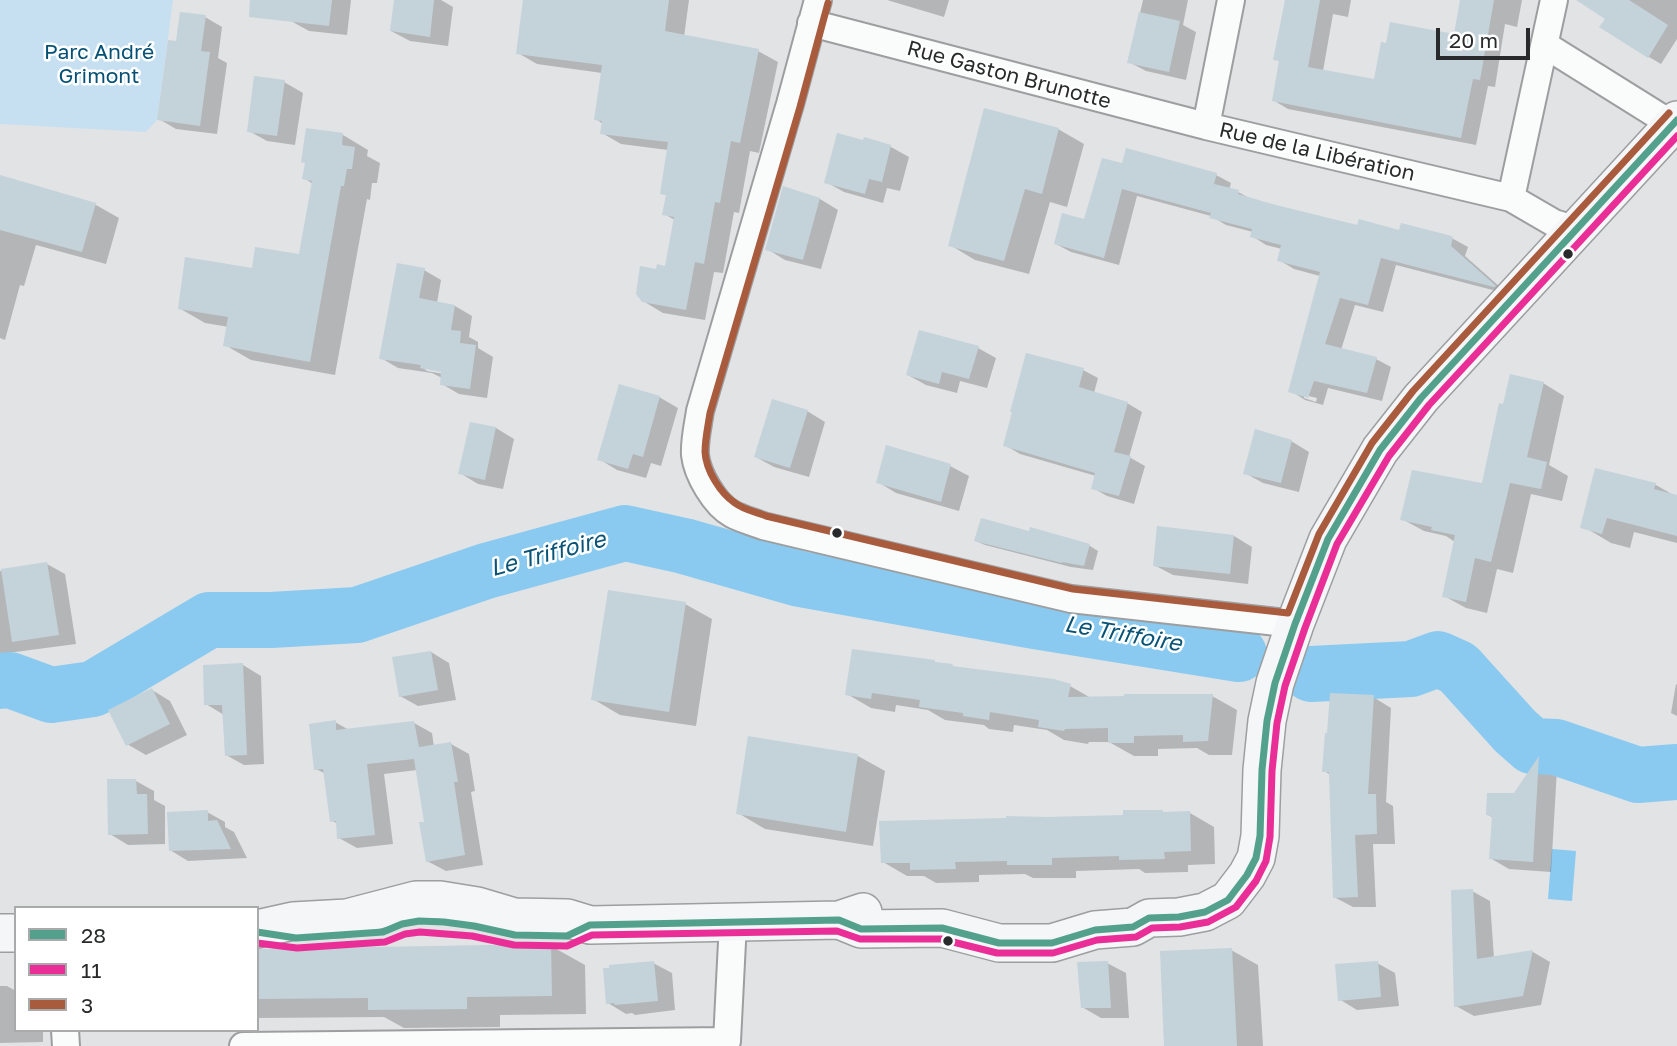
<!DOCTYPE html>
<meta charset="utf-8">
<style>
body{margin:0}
#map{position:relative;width:1677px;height:1046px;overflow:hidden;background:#e1e3e5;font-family:"Golos Text",sans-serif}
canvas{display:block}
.legend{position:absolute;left:14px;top:906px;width:245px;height:126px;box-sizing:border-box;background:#fff;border:2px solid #a9aaaa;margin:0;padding:9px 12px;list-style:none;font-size:21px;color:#292a2b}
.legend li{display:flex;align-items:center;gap:14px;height:35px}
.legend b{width:35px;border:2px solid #a9aaaa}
.scale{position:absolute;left:1436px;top:28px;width:94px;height:32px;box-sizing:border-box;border:4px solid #292a2b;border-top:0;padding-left:9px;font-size:21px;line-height:24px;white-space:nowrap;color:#292a2b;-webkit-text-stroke:5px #fff;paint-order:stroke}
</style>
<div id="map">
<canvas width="1677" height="1046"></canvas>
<ul class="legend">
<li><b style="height:9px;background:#53a18c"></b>28</li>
<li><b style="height:9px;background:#e92e97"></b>11</li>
<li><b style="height:9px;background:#a95b3e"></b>3</li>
</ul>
<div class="scale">20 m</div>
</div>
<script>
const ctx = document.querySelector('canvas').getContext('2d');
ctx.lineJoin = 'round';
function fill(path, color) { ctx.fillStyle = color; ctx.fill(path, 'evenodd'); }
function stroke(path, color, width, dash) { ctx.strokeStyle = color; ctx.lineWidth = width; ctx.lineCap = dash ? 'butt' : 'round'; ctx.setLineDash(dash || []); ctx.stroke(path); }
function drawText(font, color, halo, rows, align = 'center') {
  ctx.font = font + ' "Golos Text",sans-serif'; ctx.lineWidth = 5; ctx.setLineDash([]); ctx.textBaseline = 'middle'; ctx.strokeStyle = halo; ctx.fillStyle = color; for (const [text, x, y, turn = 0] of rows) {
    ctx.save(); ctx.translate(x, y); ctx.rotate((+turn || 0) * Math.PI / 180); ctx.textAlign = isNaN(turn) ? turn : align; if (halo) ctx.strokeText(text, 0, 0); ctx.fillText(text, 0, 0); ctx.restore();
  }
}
fill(new Path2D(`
 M0,0H173L157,120L146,132L0,124Z`), '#c7e0f1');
fill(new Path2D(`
 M1552,849L1576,851L1572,901L1548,899Z`), '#8acaf0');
fill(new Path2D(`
 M293,0H351L347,35L309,31L291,21Z
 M395,0H441L453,7L448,46L410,41L391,31Z
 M525,0H689L684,37L758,51L778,62L759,153L750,151L739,213L734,212L723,273L714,272L705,320L663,313L643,301L657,271L667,268L675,220L664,214L668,196L662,193L668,150L621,144L602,133L603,124L596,119L602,73L537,64L518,53Z
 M887,0H949L944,17Z
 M1143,0H1188L1183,25L1196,32L1186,80L1146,71L1129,62Z
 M1291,0H1351L1348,17L1333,14L1323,71L1375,81L1455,36L1462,0H1522L1517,27L1505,24L1495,87L1488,86L1476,145L1288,109L1273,100L1281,62L1275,59Z
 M1602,0H1677V39L1661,64L1649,57L1608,18Z
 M205,17L222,27L218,58L227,63L217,134L176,129L159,119L178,43Z
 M284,82L303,93L295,145L267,141L249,131Z
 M1058,129L1084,144L1067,207L1050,202L1029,274L975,260L950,245Z
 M307,130L343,135L368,150L367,156L380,163L377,183H372L370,200L367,199L335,375L251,360L225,345L229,327L205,323L179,308L253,270L300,256L313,184L304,178L306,163Z
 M865,139L891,147L909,157L900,191L887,188L883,203L844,192L826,182Z
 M1124,166L1216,175L1231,183L1229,190L1238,192L1253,200L1359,227L1448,236L1468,247L1465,256L1508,294L1396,265L1383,312L1355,305L1341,350L1376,359L1391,367L1382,401L1328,388L1323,405L1305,400L1291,391L1320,276L1294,269L1279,260L1282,249L1266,245L1252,236L1253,232L1226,225L1211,216L1137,196L1119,265L1071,252L1056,244L1085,221ZM1304,395L1317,398L1316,402L1304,398Z
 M0,177L96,205L119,218L106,264L36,245L24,286L20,285L5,340L0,338Z
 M784,189L820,199L838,210L821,269L785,260L767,249Z
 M424,270L441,280L437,303L455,306L472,316L469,337L478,342V348L493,357L487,398L459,394L442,384V378L432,373L398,368L381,358ZM422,367L450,371V375L427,371Z
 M978,348L996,358L987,388L960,381L957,393L926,385L908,375Z
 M1083,370L1098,378L1094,393L1127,403L1142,412L1129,457L1145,466L1134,504L1107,496L1093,488L1096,476L1020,454L1005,445Z
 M1543,383L1564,396L1549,465L1568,476L1562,501L1531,494L1513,573L1497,569L1487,613L1466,608L1444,596L1455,542L1446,536L1424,531L1402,519L1483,485Z
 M659,397L678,408L661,466L651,463L646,478L617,470L599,459Z
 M807,411L825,422L809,477L774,467L756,457Z
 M471,424L496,428L514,439L503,489L478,484L460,473Z
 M1291,441L1309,452L1299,492L1263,483L1245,473Z
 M950,466L969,476L959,511L896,493L878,482Z
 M1596,470L1656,485L1677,497V543L1634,532L1630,548L1611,543L1584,527Z
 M1159,528L1234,536L1252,547L1248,584L1173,575L1154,565Z
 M1032,529L1090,546L1098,551L1093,570L1071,567L985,545L976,541L1031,533Z
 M47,564L65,574L76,644L0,654V571Z
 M685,604L712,619L696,726L620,715L593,699Z
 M431,652L449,663L456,700L418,706L400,696Z
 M938,664L1070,686L1091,698L1212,696L1237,710L1232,755H1209L1197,748L1158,749V756H1134L1109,742H1089L1088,744L1064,740L1047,730L1014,725L1013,732L989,729L984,725L945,720L928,710L896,705L895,712L871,708L847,694Z
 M243,665L261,676L264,764L244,765L226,755L224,715L206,704Z
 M1676,684L1677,685V716L1671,713Z
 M152,690L170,701L187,735L146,755L127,744Z
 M1373,697L1391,708L1386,802L1393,806L1395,844H1373L1376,907H1353L1334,897L1331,775L1324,771Z
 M335,722L349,730L414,723L432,733L434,747L451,744L469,754L475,791L471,792L483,865L446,871L427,861L426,823L417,770L384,774L393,844L357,848L339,838L338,824L331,820L326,774L316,769Z
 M858,756L885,771L873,846L765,829L738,813Z
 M1540,759L1557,769L1551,872L1509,869L1490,858L1494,818L1488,815L1515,794Z
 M136,781L154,791V800L165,806V844L128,845L110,834Z
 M207,812L225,822V827L234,832L247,858L188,861L170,850Z
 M1162,812L1167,814L1190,813L1214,827L1215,864L1188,865V872L1145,873L1139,869L1076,871V878H1033L1025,874L979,875V882L936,883L924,876H907L883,862L1124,816Z
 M1472,891L1490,901L1494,958L1533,952L1550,962L1541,1005L1474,1016L1456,1006Z
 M551,946L585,965L586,1014L500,1015V1027L404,1028L384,1017L257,1018V950Z
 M1231,950L1258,965L1263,1046H1166Z
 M653,963L672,973L675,1010L635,1015L632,1013L626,1014L608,1003Z
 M1107,963L1126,973L1129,1018H1101L1082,1007Z
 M1377,963L1395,973L1399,1006L1357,1010L1339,999Z
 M0,986H7L16,991V1030H43V1042L0,1043Z`), '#0003');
stroke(new Path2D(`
 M1311,674L1411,669L1438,659L1458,668L1515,731L1532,746L1556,747L1638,775L1677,772
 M0,681L10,680L51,695L93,689L209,620H271L357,615L486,571L625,533L684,546L800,579L1034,621L1239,654`), '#8acaf0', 56);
fill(new Path2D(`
 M250,0H332L329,26L249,17Z
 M394,0H434L430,37L390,31Z
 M523,0H669L665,31L759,49L740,143L731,141L720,203L715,202L704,264L695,262L686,310L642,302L636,294L640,266L656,269L657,264L665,266L674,217L662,215L666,195L660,194L668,142L600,134L602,121L594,120L602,65L516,54Z
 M1285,0H1320L1308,67L1374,79L1381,42L1386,43L1390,22L1454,34L1460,0H1494L1480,80L1473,79L1461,138L1272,101L1279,61L1273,60Z
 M1576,0H1629L1668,25L1648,58L1599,27L1605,19Z
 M180,12L206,15L201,51L210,52L200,126L157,120L168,40L176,41Z
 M1139,12L1180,21L1169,72L1127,63Z
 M254,76L285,80L277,136L247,132Z
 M984,108L1059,128L1042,194L1025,189L1004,261L948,246Z
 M306,128L343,133L342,145L355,147L352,169H347L344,186H341L310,362L223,346L228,317L178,309L185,257L252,268L255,247L299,254L312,181L302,179L305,163L301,162Z
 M837,133L863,140L864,137L891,145L882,182L869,179L865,194L824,183Z
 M1126,148L1217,173L1214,184L1239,190L1238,194L1272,204L1357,225L1359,219L1399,230L1401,223L1448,235L1453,237L1451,246L1496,286L1494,287L1381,258L1368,305L1340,298L1325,344L1377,357L1367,393L1314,381L1308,398L1288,392L1320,272L1277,261L1281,245L1250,237L1252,229L1209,218L1211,213L1122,189L1104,258L1054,244L1062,213L1084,219L1102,158L1122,163Z
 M0,175L96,203L82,252L0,230Z
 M783,186L820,198L803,260L765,250Z
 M397,263L425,268L419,298L455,305L451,330L461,331L460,343L476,345L470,389L440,385L441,372L420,368L421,365L379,359Z
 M919,330L979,346L969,379L942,372L939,384L906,375Z
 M1026,353L1084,368L1079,387L1128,402L1114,452L1131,456L1119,496L1091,489L1095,473L1003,446L1012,412H1010Z
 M1510,374L1544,382L1527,457L1547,462L1541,489L1510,483L1491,562L1475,558L1466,602L1442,597L1455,535L1431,530L1432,527L1400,520L1412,470L1482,483L1499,403L1503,404Z
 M619,384L660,396L643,457L633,454L628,469L597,460Z
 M772,399L808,410L790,468L754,457Z
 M470,422L496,427L485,480L458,474Z
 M1255,429L1292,440L1281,483L1243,474Z
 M886,445L951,464L941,502L876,483Z
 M1595,468L1656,483L1654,489L1677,495V536L1607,518L1602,534L1580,528Z
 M981,518L1029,531L1030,527L1090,544L1084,566L1062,562V563L974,541Z
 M1157,526L1234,535L1230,574L1153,566Z
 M47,562L59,635L12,642L1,569Z
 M608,590L686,602L669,712L591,700Z
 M852,649L935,660V662L953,664L952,666L1054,679L1071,684L1068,697L1124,696V694H1213L1208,741L1183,742V735L1134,736V743H1108V728L1065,729L1064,731L1038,727L1039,720L990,712L989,720L963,716V713L919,707L920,700L872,693L871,699L845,695Z
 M431,651L438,690L399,697L392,657Z
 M243,663L247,755L225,756L222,705H204L203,665Z
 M152,688L170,724L126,746L108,710Z
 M1330,693L1374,695L1368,794H1376L1377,834L1355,835L1358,897L1333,898L1329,772H1322L1325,733H1327Z
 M336,720V730L414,721L419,747L451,742L458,782H454L465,855L426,862L419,822H424L414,759L367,764L375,835L337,839L336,821L330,822L323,769L314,770L309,724Z
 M748,736L858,754L846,832L736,814Z
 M1539,756L1533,862L1489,859L1492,816L1486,815L1487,793H1514Z
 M107,779H136L137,794H147L148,834L108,835Z
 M208,810V821L217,820L231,849L169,851L167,812Z
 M1123,810H1163V812L1190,811L1191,851L1164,852L1165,859L1119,860V856L1052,858V865H1007V861L955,862L956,869L910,870V863H881L879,821L1006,818V816L1047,817L1123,815Z
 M1473,889L1477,959L1533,950L1523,996L1454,1007L1451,890Z
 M551,944L552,996L467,997V1009L368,1010V998L257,999V949Z
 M1232,948L1237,1046H1164L1160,951Z
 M654,961L658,1001L615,1005L614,1003L606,1004L603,968H609V965Z
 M1108,961L1111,1008H1081L1077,962Z
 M1378,961L1381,997L1338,1001L1335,964Z`), '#c4d2da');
const street = new Path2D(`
 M818,0L790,104L700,411C698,425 694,441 695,455C697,474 715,505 732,514C741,519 753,522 763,526L1071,599L1295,624
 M811,23L1206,126L1511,198L1554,223L1577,230
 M1545,45L1673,125
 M1206,126L1231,0
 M1511,198L1554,0
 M65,1030L66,1046
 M243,1046L727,1041L733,922`);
const secondary = new Path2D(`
 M839,920L861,929L942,928L999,943H1052L1095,930L1133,927L1149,918L1179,917L1205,912L1228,900L1247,875L1256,858L1260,836L1262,770L1267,721L1275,683L1295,624L1328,539L1380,450L1421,398L1677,120
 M257,929L293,921L347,918L416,900H440L477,906L514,917L567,918L590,925L839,920L863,912
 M0,933H16`);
stroke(street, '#9d9e9f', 30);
stroke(secondary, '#9d9e9f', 40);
stroke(street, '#fafbfb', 26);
stroke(secondary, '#f4f6f7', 37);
stroke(new Path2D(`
 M257,932L296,938L383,932L402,924L419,921L444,922L474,926L515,935L567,936L590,925L839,920L861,929L942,928L999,943H1052L1095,930L1133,927L1149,918L1179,917L1205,912L1228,900L1247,875L1256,858L1260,836L1262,770L1267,721L1275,683L1295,624L1328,539L1380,450L1421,398L1677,120`), '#53a18c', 7);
stroke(new Path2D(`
 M257,943L297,948L385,942L405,934L420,932L472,936L514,945L567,946L592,935L837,931L860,939H941L997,953H1053L1097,940L1136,937L1152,928L1180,927L1208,922L1236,907L1256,881L1266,861L1270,837L1272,771L1277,723L1285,686L1305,628L1337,544L1389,456L1429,405L1677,136`), '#e92e97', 7);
stroke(new Path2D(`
 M828,3L800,107L710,413C708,426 705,439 705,452C706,470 720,493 735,503C744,510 756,512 766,516L1073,589L1288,613L1319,534L1372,443L1413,391L1669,113`), '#a95b3e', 7);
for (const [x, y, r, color] of [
 [1568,254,6,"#292a2b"],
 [837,533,6,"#292a2b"],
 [948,941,6,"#292a2b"]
]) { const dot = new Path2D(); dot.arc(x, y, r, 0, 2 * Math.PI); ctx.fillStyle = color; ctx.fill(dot); stroke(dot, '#fff', 2.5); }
drawText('21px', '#055175', '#fff', [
 ["Parc André",99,52],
 ["Grimont",99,76]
]);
drawText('21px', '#292a2b', '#fff', [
 ["Rue Gaston Brunotte",1009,75,15],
 ["Rue de la Libération",1317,152,13]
]);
drawText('italic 23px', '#085376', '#fff', [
 ["Le Triffoire",548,554,-15],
 ["Le Triffoire",1123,634,10]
]);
</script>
